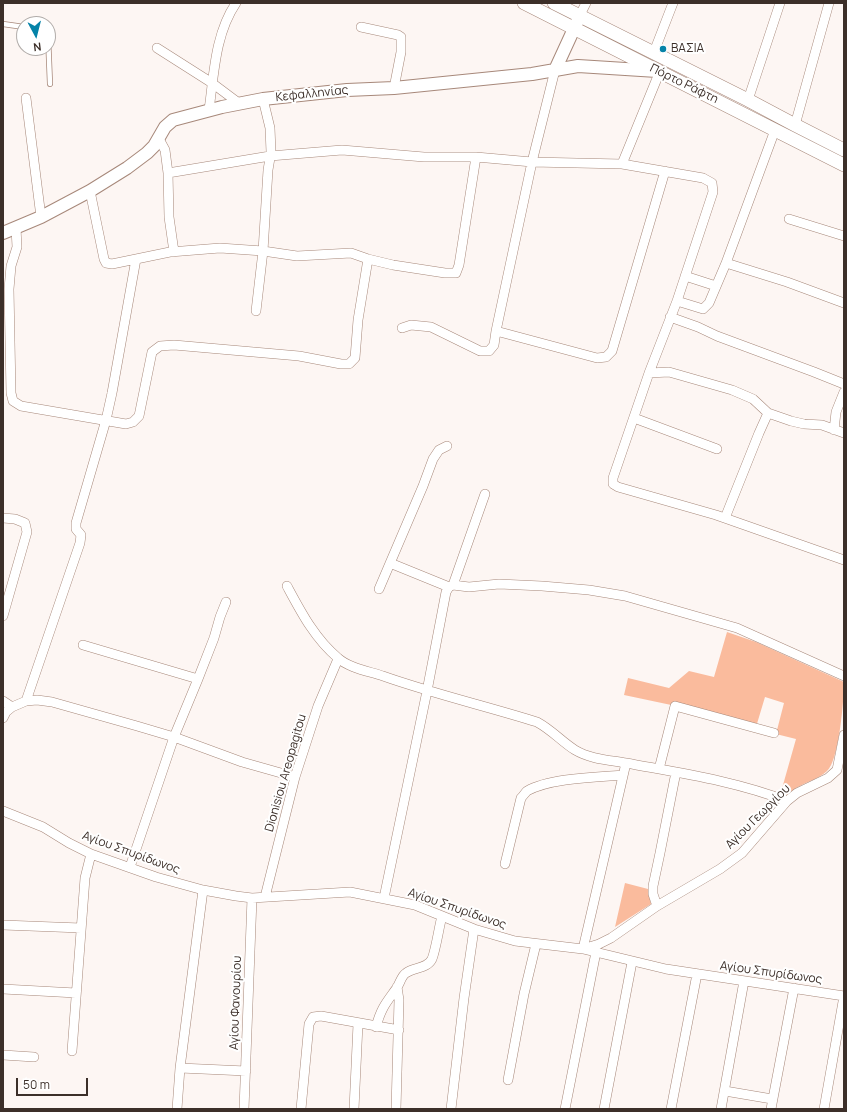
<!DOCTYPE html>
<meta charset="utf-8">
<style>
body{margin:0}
#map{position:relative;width:847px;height:1112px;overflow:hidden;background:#fdf6f3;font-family:Manrope,sans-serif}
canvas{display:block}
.frame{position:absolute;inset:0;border:4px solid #3c2f29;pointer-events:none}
.north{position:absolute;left:16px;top:16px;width:40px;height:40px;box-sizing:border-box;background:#fff;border:1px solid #b1aca9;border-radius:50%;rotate:173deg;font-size:11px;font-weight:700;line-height:16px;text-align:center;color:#3c2f29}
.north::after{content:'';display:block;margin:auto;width:14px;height:18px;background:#0583a8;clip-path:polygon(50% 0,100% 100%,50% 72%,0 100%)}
.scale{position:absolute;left:16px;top:1078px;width:72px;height:18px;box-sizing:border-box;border:2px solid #3c2f29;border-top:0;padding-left:5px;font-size:12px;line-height:14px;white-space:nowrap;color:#3c2f29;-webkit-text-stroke:3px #fff;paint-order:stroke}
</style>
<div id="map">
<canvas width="847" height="1112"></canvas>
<div class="frame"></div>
<div class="north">N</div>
<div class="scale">50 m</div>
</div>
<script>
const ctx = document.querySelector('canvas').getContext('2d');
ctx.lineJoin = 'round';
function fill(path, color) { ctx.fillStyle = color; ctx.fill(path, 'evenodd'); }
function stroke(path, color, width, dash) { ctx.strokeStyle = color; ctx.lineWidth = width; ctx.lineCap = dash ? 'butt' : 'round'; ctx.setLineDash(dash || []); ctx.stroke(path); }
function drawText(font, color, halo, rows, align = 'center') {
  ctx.font = font + ' Manrope,sans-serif'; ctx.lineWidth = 4; ctx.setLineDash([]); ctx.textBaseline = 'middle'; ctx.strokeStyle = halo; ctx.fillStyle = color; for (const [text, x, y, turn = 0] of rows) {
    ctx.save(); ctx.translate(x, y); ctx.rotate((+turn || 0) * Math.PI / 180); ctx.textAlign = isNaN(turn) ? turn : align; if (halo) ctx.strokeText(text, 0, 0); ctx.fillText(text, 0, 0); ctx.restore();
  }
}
fill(new Path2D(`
 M727,632L756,642L844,682C844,699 839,761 827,771C817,780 810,780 800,786C795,788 791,792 787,795L781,792L796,739L776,734L784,703L765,697L756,727L709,713L624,695L628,678L669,688L689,671L714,677Z
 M625,883L648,889L651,904L615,927Z`), '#fabb9d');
const service = new Path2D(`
 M3,24L24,27
 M48,36L50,84`);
const minor = new Path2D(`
 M580,15L586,3
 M361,27L398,35L401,37V52L394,88
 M157,48L212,83L240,104
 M654,52L673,3
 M26,98L41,217
 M748,100L780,3
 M209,110C214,74 215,34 236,3
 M795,125L829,3
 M159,139L165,150L168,173L270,156L342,150L424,157H476L532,162L622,164L660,71
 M622,164L703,178L712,183L713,192L677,301L649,373L613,478V484L618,487L716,515L844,560
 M168,173L169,217L174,252
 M90,191L104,259L106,263L112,264L170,252L220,248L263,251L297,256L351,253L368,259L393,265L445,273H456L459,265L476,157
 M789,219L844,236
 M16,228L17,247L11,266L9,289L11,393L13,401L21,406L126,424L133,422L139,416L152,352L160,346L174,345L299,356L341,364H349L355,358L358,320L368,259
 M726,263L787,282L844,303
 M685,276L716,286
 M677,301L703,309L709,303L726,263L775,130
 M256,311L263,251L268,170L271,152L270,128L263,99
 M670,317L698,327L717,336L814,372L844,384
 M402,328L411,325L431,327L480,351H489L494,345L496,331L532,162L555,70
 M496,331L597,358L606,357L612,351L665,171
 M649,373L669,372L732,390L753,399L768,413L791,421L804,424L822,425L844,433
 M634,418L717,449
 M834,430L836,412L844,392
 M3,518L15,519L25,523L27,532L3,616
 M725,518L759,433L768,413
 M390,563L449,587
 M453,585L485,494
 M287,586C301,612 315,639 338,658C349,668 368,671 383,676C434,694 486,706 537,722C552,730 562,742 575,750C590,759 609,760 626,763
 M379,589L423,486L433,459L439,450L447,446
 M83,645L198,679
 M3,701L12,707
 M26,701L80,543L81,535L76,529V523L106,420L112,393L136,259
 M3,718L6,712L12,707L26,701L37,700L52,702L137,726L174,737L242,762L295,777
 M659,769L675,706L774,733
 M3,811L43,827L69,843L91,854L156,877L203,890L236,896L252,898L350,892L415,905L474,929L515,941L583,949L666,969L844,996
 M505,864L521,798C523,796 525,793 527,791C549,778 598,777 623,775
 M130,867L174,737L198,679L214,638L220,617L226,602
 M265,897L295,777L318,706L338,659
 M384,898L427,691L446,592L449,587L453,585L469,587L499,584L542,586L589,590L625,596L737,628L844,676
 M657,906L653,894V886L660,853L676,772
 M3,925L81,928
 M583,949L626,763C680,773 736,781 787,801
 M583,949L599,944L611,938L657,906L720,869L742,853L787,801L797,793L828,778L837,770L844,735
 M3,989L76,993
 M376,1027C381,1008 386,1003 396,989C400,984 401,976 406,973C414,967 427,969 432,959C436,949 439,927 442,916
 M72,1051L85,878L91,854
 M3,1055L34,1057
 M180,1068L246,1071
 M508,1080L524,994L536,944
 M725,1091L772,1099
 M177,1109L180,1068L203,890
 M244,1109L252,898
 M301,1109L309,1024L313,1017L321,1016L399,1030
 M354,1109L358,1024
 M396,1109L399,1000L397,987
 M451,1109L464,998L474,929
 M565,1109L596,952
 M604,1109L632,962
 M671,1109L697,974
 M721,1109L744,981
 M771,1109L794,988
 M824,1109L844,996`);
const tertiary = new Path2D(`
 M555,70L578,20
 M3,233L41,217L90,191L127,168L147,153L154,146L165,127L173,120L222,107L263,99L347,90L394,88L532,74L578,66L657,71`);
const secondary = new Path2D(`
 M524,3L844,165
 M554,3L748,100L795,125L844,150`);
stroke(service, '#a7887a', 6);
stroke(minor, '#a7887a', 10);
stroke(tertiary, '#a7887a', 14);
stroke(secondary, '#a7887a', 14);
stroke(service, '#fff', 4.5);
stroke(minor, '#fff', 9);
stroke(tertiary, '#fff', 12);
stroke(secondary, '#fff', 13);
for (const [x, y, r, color] of [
 [663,49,4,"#0583a8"]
]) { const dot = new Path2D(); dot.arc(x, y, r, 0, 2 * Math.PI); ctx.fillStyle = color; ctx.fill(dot); stroke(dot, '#fff', 1.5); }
drawText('12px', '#3c2f29', '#fff', [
 ["ΒΑΣΙΑ",671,49]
], 'left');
drawText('12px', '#3c2f29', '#fff', [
 ["Πόρτο Ράφτη",684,84,26],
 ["Κεφαλληνίας",312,94,-6],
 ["Dionisiou Areopagitou",286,773,-74],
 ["Αγίου Γεωργίου",758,817,-45],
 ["Αγίου Σπυρίδωνος",131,853,20],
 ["Αγίου Σπυρίδωνος",457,909,19],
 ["Αγίου Σπυρίδωνος",771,973,8],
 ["Αγίου Φανουρίου",236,1003,-88]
]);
</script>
